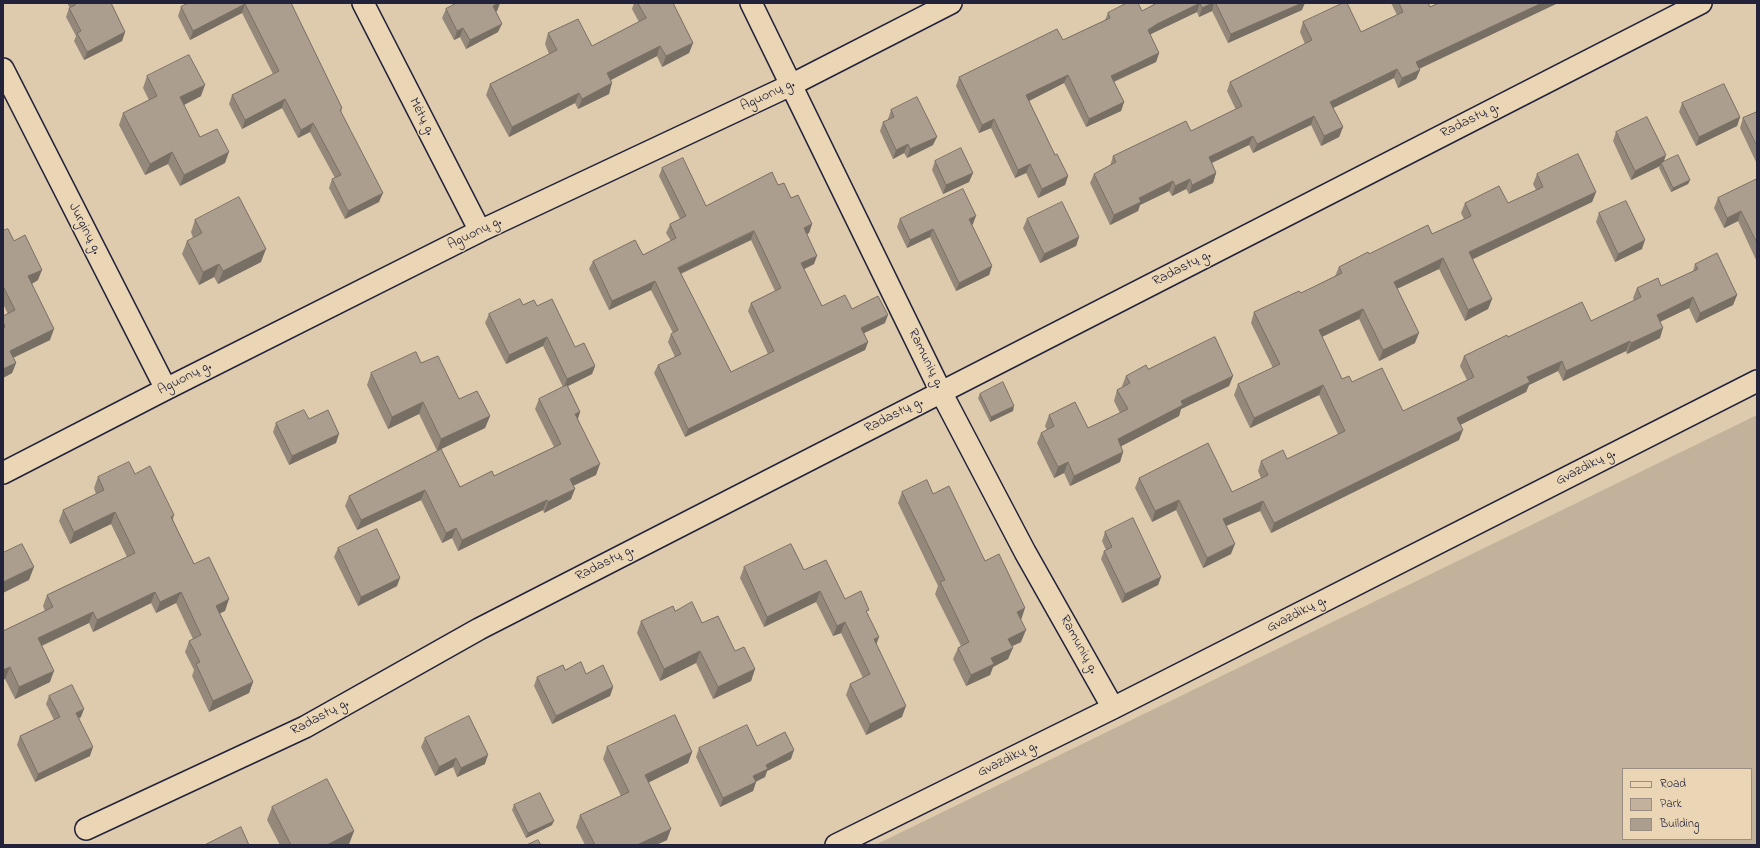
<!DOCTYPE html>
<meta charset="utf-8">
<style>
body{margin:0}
#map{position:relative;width:1760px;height:848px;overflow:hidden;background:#decbad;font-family:"Indie Flower",sans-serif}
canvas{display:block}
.frame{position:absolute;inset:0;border:4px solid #22223b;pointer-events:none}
.legend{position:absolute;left:1622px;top:768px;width:130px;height:72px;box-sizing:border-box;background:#ead6b4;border:1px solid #9a8e84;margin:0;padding:5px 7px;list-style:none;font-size:12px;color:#22223b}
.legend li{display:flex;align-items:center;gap:8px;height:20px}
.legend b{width:20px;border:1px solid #9a8e84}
</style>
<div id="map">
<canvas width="1760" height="848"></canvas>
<div class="frame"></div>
<ul class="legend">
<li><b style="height:5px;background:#ead6b4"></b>Road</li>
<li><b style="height:11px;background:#c2b29c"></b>Park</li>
<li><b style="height:11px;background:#ac9e8f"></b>Building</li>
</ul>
</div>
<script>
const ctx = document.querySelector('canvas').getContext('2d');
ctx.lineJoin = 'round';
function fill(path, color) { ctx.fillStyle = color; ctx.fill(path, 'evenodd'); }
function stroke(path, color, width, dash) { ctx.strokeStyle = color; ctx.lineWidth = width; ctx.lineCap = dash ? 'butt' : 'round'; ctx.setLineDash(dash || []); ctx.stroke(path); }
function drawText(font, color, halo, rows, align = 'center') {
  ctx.font = font + ' "Indie Flower",sans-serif'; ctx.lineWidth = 3; ctx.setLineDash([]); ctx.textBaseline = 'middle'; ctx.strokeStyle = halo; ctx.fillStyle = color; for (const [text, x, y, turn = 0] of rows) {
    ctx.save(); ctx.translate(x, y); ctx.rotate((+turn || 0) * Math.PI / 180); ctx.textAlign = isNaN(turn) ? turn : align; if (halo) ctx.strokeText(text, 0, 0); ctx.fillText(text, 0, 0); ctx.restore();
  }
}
fill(new Path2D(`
 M1757,415V845H875ZM1623,769H1751V839H1623Z`), '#c2b29c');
const street = new Path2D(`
 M363,3L480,231
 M751,3L941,392L1025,552L1113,708
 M3,69L166,389
 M3,473L166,389L480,231L791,85L951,3
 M86,829L305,727L479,629L1701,3
 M836,845L1113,708L1757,381`);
stroke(street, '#22223b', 24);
stroke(street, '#ead6b4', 21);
fill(new Path2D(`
 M67,3H111L125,32L122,41L84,60L74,41L76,36L66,17L69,8H70Z
 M291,3L342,108L341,113L379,202L345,219L329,188L332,179L335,178L310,132L298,138L282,108L242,129L229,104L232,95L273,74L242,13L190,40L178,16L181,7Z
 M500,3L497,11L495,12L498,32L466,49L460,37L454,40L442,18L446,9Z
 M634,3H673L693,43L689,53L662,67L657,56L611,80L609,94L578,109L575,103L509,137L486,95L490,84L549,54L545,44L548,33L592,46L639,22L632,9Z
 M1157,3H1243L1302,10L1228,43L1212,11L1199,17L1197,12L1153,33L1150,35L1159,53L1156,62L1114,82L1124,102L1121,111L1086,127L1064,83L1029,101L1055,155L1068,176L1065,185L1038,198L1026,173L1015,178L991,128L979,133L956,86L959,77L1063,40L1105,20L1108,13L1142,11Z
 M1391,3H1428L1430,7L1439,3H1558L1419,69L1420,70L1416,79L1398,88L1394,78L1333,108L1343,127L1339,137L1321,146L1311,125L1253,153L1249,145L1212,163L1216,173L1213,183L1189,194L1186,189L1172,196L1169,191L1140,205L1138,211L1110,225L1090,183L1094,174L1110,166L1113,156L1191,131L1236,110L1227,91L1230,82L1305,44L1300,32L1303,22L1361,32L1397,15Z
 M147,76L201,96L184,105L200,137L225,163L180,186L168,164L145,175L119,125L123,113L149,100L143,88Z
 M1682,103L1740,117L1737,126L1696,146L1679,112Z
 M891,110L933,145L907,158L904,153L893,159L880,131L883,122L888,120V119Z
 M1757,112V164L1740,128L1743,118Z
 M1616,132L1690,180L1688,184L1671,192L1659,168L1660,166L1631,180L1613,141Z
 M935,161L973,173L969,182L943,194L932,170Z
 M662,168L706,206L778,185L791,198L812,224L809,233L806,234L814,264L804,269L822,306L852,309L885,323L864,333L868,342L865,350L685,437L654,373L658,365L675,357L668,342L671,334L673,333L651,290L609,310L589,269L593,261L643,255L671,241L666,233L670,224L680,219L659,176ZM751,240L775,291L751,303L748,311L768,354L731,372L681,274Z
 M1537,174L1596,192L1592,202L1472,259L1492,299L1488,309L1465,321L1439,269L1397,289L1415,343L1379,361L1359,319L1322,337L1342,379L1352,382L1403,411L1467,380L1460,366L1464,356L1508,337L1591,321L1634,300L1633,298L1637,288L1661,286L1693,271L1695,264L1737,295L1733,305L1696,323L1689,308L1660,322V338L1627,354L1626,351L1563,381L1558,371L1529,385L1526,392L1460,425L1459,440L1271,533L1260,511L1226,526L1231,554L1203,568L1176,510L1152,522L1135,488L1139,478L1232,492L1261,478L1258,471L1261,461L1287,459L1338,434L1319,395L1250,428L1234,395L1238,384L1273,368L1251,323L1254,312L1301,293L1335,276L1339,267L1369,254L1432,234L1464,219L1461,213L1465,203H1508L1536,190L1533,184Z
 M1757,179V262L1738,221L1724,228L1714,208L1718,198Z
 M1599,213L1642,249L1615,262L1596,222Z
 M900,219L973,224L972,225L992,266L989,275L956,291L930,237L907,248L897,227Z
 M1027,219L1079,237L1076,246L1040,263L1023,228Z
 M195,220L261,262L218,284L214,277L199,285L182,254L187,241L193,238L191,232Z
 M3,231L38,280L32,284L50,340L13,358L16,363L12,373L3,378V316L8,314L3,304Z
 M523,305L537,306L575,347L595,366L592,374L568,386L580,412L578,419L596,475L573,486L571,499L544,513L543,510L458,551L452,538L442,543L421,500L357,530L345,506L349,496L437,451L419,414L388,429L367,385L371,373L421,363L459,399L490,416L485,428L441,449L460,487L494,476L554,447L535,409L539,399L563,387L543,346L506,364L485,323L489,314Z
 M1148,369L1233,376L1229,386L1181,409L1179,416L1121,446L1123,452L1120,462L1070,486L1064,473L1054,478L1037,443L1041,433L1047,430L1045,426L1049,415L1088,428L1120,413L1114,401L1117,390L1123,387L1122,386L1126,376Z
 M980,394L1013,411L990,422L978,398Z
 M309,419L336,443L289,465L273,432L276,423Z
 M135,474L174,515L173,520L194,564L225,611L220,613L253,682L249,693L209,712L192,676L194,670L185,652L189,641L193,639L176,603L156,613L151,603L93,632L89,623L42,646L50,682L15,699L5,679L3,631L45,611L43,606L47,595L127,557L111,524L70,544L59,521L63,510L96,494L94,488L98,477Z
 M902,492L933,494L985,561L1021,620V642L1012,646L1008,659L993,667L990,675L966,686L953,659L958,648L961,646L935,594L938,586L898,503Z
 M1105,532L1161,577L1158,585L1122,603L1101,559L1104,551L1106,550L1102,541Z
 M338,548L397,586L358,606L334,557Z
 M744,567L804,570L868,614L876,644L902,717L866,735L846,695L850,684L863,678L841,633L833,636L816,602L764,627L740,578Z
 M675,611L702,623L755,669L751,681L713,699L696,663L660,681L637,633L641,621Z
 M565,670L586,674L613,687L610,696L552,724L534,686L537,677Z
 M49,696L81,717L79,718L90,756L35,782L17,745L20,736L54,720L46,704Z
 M425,738L485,764L457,777L453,767L435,776L421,747Z
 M757,746L791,759L767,771L765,777L756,782L753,791L720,807L696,757L699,748Z
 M607,747L692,752L688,763L648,783L667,840L656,845H585L576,827L580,815L621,796L603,759Z
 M514,805L552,825L526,838L512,810Z
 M272,807L354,831L349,844L347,845H280L267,820Z`), '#94887b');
fill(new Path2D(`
 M500,3L497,11L489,15L493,6Z
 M1200,3L1197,12L1153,33L1145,38L1148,30L1157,24Z
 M1212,3H1214L1212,11L1199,17L1202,8Z
 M1302,3H1305L1302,10L1228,43L1231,34Z
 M1542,3H1558L1412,72L1416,62Z
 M245,4L242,13L190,40L193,31Z
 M502,24L498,32L466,49L470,40Z
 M463,28L460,37L454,40L457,31Z
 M125,32L122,41L84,60L87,52Z
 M693,43L689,53L662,67L666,56Z
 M660,46L657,56L603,84L607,73Z
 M1159,53L1156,62L1108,84L1111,76Z
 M1397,69L1394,78L1327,111L1330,102Z
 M1420,70L1416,79L1398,88L1402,78Z
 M1068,75L1064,83L1023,104L1026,95Z
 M612,83L609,94L578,109L582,99Z
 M205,85L201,96L176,109L180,97Z
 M579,93L575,103L509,137L512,127Z
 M285,99L282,108L242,129L245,120Z
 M1124,102L1121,111L1086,127L1089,119Z
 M1314,116L1311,125L1253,153L1257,144Z
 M1740,117L1737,126L1696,146L1699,137Z
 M994,119L991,128L979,133L982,125Z
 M313,123L310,132L298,138L301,130Z
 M1343,127L1339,137L1321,146L1324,136Z
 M1253,136L1249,145L1205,166L1209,157Z
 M937,137L933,145L907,158L910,149Z
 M908,144L904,153L893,159L896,150Z
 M172,152L168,164L145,175L150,164Z
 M229,152L225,163L180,186L184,175Z
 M1666,155L1663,164L1661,163L1660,166L1631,180L1635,171Z
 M1030,164L1026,173L1015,178L1018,170Z
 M973,173L969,182L943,194L946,185Z
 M1216,173L1213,183L1189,194L1192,185Z
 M1068,176L1065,185L1038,198L1042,189Z
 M1190,179L1186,189L1172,196L1175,186Z
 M1690,180L1688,184L1671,192L1673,188Z
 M1173,181L1169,191L1140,205L1138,211L1110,225L1114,215L1139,198Z
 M1596,192L1592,202L1465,263L1469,252Z
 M383,193L379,202L345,219L348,211Z
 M1741,211L1738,221L1724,228L1727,218Z
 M976,216L973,224L966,227L969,219Z
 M812,224L809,233L801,237L804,228Z
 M933,229L930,237L907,248L910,240Z
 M754,231L751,240L675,276L678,268Z
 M1079,237L1076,246L1040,263L1044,254Z
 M1645,240L1642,249L1615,262L1618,254Z
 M266,249L261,262L218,284L223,271Z
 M817,256L814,264L798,272L801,263Z
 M1443,258L1439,269L1390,292L1394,282Z
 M219,264L214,277L199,285L203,272Z
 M992,266L989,275L956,291L959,283Z
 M42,270L38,280L25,287L28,276Z
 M655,281L651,290L609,310L612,301Z
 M1737,295L1733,305L1696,323L1700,313Z
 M1693,297L1689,308L1653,325L1657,315Z
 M1492,299L1488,309L1465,321L1468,310Z
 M1363,309L1359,319L1315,340L1319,330Z
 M888,315L885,323L858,336L861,328Z
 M1663,328L1660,338L1627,354L1631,343Z
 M54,329L50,340L6,361L10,351Z
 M1419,333L1415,343L1379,361L1383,350Z
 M547,337L543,346L506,364L509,355Z
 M1630,341L1626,351L1563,381L1566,371Z
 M868,342L865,350L685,437L688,429Z
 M1562,361L1558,371L1529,385L1526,392L1454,428L1457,418L1527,377Z
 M16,363L12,373L3,378V369Z
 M595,366L592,374L564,388L567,379Z
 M1233,376L1229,386L1181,409L1179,416L1114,450L1118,439L1181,401Z
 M1323,385L1319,395L1250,428L1254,418Z
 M423,402L419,414L388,429L392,417Z
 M1014,406L1013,411L990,422L991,417Z
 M580,412L576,423L575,414Z
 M490,416L485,428L437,451L441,439Z
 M1463,430L1459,440L1271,533L1274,523Z
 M339,434L336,443L289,465L292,456Z
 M1123,452L1120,462L1070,486L1074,476Z
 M1068,462L1064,473L1054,478L1058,467Z
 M600,464L596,475L566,489L570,479Z
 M575,489L571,499L544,513L548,502Z
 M425,490L421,500L357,530L361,520Z
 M547,500L543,510L458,551L462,540Z
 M1179,500L1176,510L1152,522L1155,511Z
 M1263,501L1260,511L1219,529L1223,519Z
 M115,512L111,524L70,544L74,532Z
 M456,528L452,538L442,543L446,533Z
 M1235,544L1231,554L1203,568L1207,558Z
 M34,567L29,580L3,593V582Z
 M1161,577L1158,585L1122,603L1125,594Z
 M400,578L397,586L358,606L361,597Z
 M820,591L816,602L764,627L767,617Z
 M155,592L151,603L93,632L97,620Z
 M181,592L176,603L156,613L160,602Z
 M229,599L225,611L212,617L216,606Z
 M1025,608L1021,620L1017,612Z
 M93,612L89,623L34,649L38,638Z
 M845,622L841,633L833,636L837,626Z
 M1026,630L1021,642L1004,650L1008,639Z
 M879,637L875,648L874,639Z
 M1013,648L1008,659L993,667L990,675L966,686L971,675L991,658Z
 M700,651L696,663L660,681L664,669Z
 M10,667L5,679L3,680V670Z
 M755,669L751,681L713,699L718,687Z
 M54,671L50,682L15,699L19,687Z
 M253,682L249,693L209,712L213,701Z
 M613,687L610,696L552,724L556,716Z
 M906,706L902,717L866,735L870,724Z
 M84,709L81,717L73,721L76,713Z
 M93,747L90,756L35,782L38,774Z
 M794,750L791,759L767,771L765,777L750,784L753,776L766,765Z
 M692,752L688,763L641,786L645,775Z
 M488,755L485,764L457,777L461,768Z
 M456,758L453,767L435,776L439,767Z
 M756,782L753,791L720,807L723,798Z
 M554,821L552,825L526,838L528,833Z
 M671,829L667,840L656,845H637Z
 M354,831L349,844L347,845H327Z`), '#786f64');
const building = new Path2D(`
 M74,3H111L125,32L87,52L77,33L81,31L69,8L75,5Z
 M189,3H291L342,108L340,110L383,193L348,211L332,179L341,175L313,123L301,130L285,99L245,120L232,95L279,71L245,4L193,31L181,7Z
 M457,3H499L493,6L502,24L470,40L463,28L457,31L446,9Z
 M638,3H673L693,43L666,56L660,46L607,73L612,83L582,99L579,93L512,127L490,84L557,50L548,33L578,19L592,46L646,18Z
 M1127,3H1138L1142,11L1157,3H1212L1202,8L1200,3L1157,24L1148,30L1159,53L1111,76L1124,102L1089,119L1068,75L1026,95L1055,155L1057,154L1068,176L1042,189L1030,164L1018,170L994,119L982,125L959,77L1057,29L1063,40L1110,18L1108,13Z
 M1216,3H1302L1231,34Z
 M1343,3H1347L1361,32L1403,12L1399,3H1428L1430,7L1439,3H1542L1416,62L1420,70L1402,78L1397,69L1330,102L1343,127L1324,136L1314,116L1257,144L1253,136L1209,157L1216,173L1192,185L1190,179L1175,186L1173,181L1139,198L1141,202L1114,215L1094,174L1116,162L1113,156L1186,121L1191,131L1242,106L1230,82L1312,40L1303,22Z
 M189,55L205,85L180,97L200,137L217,129L229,152L184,175L172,152L150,164L123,113L157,96L147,76Z
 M1724,84L1740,117L1699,137L1682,103Z
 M917,97L937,137L910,149L908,144L896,150L883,122L894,117L891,110Z
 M1757,112V146L1743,118Z
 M1647,117L1666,155L1635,171L1616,132Z
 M961,148L973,173L946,185L935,161Z
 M1578,154L1596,192L1469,252L1492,299L1468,310L1443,258L1394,282L1419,333L1383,350L1363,309L1319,330L1342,379L1349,376L1352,382L1382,368L1403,411L1474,377L1464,356L1507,335L1508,337L1582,302L1591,321L1641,297L1637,288L1658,278L1661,286L1698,269L1695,264L1717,253L1737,295L1700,313L1693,297L1657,315L1663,328L1631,343L1630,341L1566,371L1562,361L1527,377L1530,382L1457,418L1463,430L1274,523L1263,501L1223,519L1235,544L1207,558L1179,500L1155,511L1139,478L1208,443L1232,492L1268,475L1261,461L1283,450L1287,459L1345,431L1323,385L1254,418L1238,384L1280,364L1254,312L1299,291L1301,293L1342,273L1339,267L1368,252L1369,254L1428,225L1432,234L1471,216L1465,203L1499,186L1508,203L1543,187L1537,174Z
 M1678,155L1690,180L1673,188L1661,163Z
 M683,158L706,206L772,172L778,185L784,183L791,198L798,195L812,224L804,228L817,256L801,263L822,306L845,295L852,309L878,296L888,315L861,328L868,342L688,429L658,365L681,354L671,334L678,330L655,281L612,301L593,261L635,240L643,255L676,238L670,224L686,216L662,168ZM754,231L781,288L751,303L774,351L731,372L678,268Z
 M1757,179V243L1741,211L1727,218L1718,198Z
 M963,189L976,216L969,219L992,266L959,283L933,229L910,240L900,219Z
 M239,197L266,249L223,271L219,264L203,272L187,241L202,233L195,220Z
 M1626,201L1645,240L1618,254L1599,213Z
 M1062,202L1079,237L1044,254L1027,219Z
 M8,229L14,241L25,235L42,270L28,276L54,329L10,351L16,363L3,369V328L5,327L3,322V316L15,310L3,286V231Z
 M520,299L523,305L534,300L537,306L552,299L575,347L584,343L595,366L567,379L547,337L509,355L489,314Z
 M1215,337L1233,376L1181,401L1183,405L1118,439L1123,452L1074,476L1068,462L1058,467L1041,433L1054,426L1049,415L1075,402L1088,428L1128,409L1117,390L1130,383L1126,376L1146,365L1148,369Z
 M416,352L421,363L438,356L459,399L477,391L490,416L441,439L423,402L392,417L371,373Z
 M1003,382L1014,406L991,417L980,394Z
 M567,385L580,412L575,414L600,464L570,479L575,489L548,502L547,500L462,540L456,528L446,533L425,490L361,520L349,496L441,449L460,487L492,471L494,476L561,444L539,399Z
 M304,410L309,419L328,410L339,434L292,456L276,423Z
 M129,462L135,474L150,466L174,515L171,517L194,564L209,557L229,599L216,606L253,682L213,701L196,664L200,662L189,641L201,635L181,592L160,602L155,592L97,620L93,612L38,638L54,671L19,687L10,667L3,670V631L53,607L47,595L135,553L115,512L74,532L63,510L104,490L98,477Z
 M927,480L933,494L949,486L985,561L999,554L1025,608L1017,612L1026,630L1008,639L1013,648L991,658L994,664L971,675L958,648L969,642L940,582L945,580L902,492Z
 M1133,518L1161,577L1125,594L1104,551L1112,547L1105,532Z
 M377,529L400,578L361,597L338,548Z
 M22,544L34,567L3,582V553Z
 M791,544L804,570L826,560L845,599L861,591L869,610L866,611L879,637L874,639L906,706L870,724L850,684L870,674L845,622L837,626L820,591L767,617L744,567Z
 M692,602L702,623L718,616L735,651L744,647L755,669L718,687L700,651L664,669L641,621L673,606L675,611Z
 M581,662L586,674L603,665L613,687L556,716L537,677L563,665L565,670Z
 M72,685L84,709L76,713L93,747L38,774L20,736L60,717L49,696Z
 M675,715L692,752L645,775L671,829L637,845H595L580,815L629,792L607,747Z
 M469,716L488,755L461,768L456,758L439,767L425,738Z
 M747,725L757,746L785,732L794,750L766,765L768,769L753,776L756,782L723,798L699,748Z
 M327,779L354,831L327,845H291L272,807Z
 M540,793L554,821L528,833L514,805Z
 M241,827L249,845H205Z
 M538,840L541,845H527Z`);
fill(building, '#ac9e8f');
stroke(building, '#786f64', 1);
drawText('14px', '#22223b', '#ead6b4', [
 ["Aguonų g.",768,96,-25],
 ["Mėtų g.",421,117,63],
 ["Radastų g.",1470,121,-27],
 ["Jurginų g.",84,229,63],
 ["Aguonų g.",475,234,-26],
 ["Radastų g.",1182,269,-27],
 ["Ramunių g.",925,359,64],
 ["Aguonų g.",185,379,-27],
 ["Radastų g.",894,416,-27],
 ["Gvazdikų g.",1586,468,-27],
 ["Radastų g.",605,564,-27],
 ["Gvazdikų g.",1297,615,-27],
 ["Ramunių g.",1078,645,61],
 ["Radastų g.",320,718,-28],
 ["Gvazdikų g.",1008,760,-26]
]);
</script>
